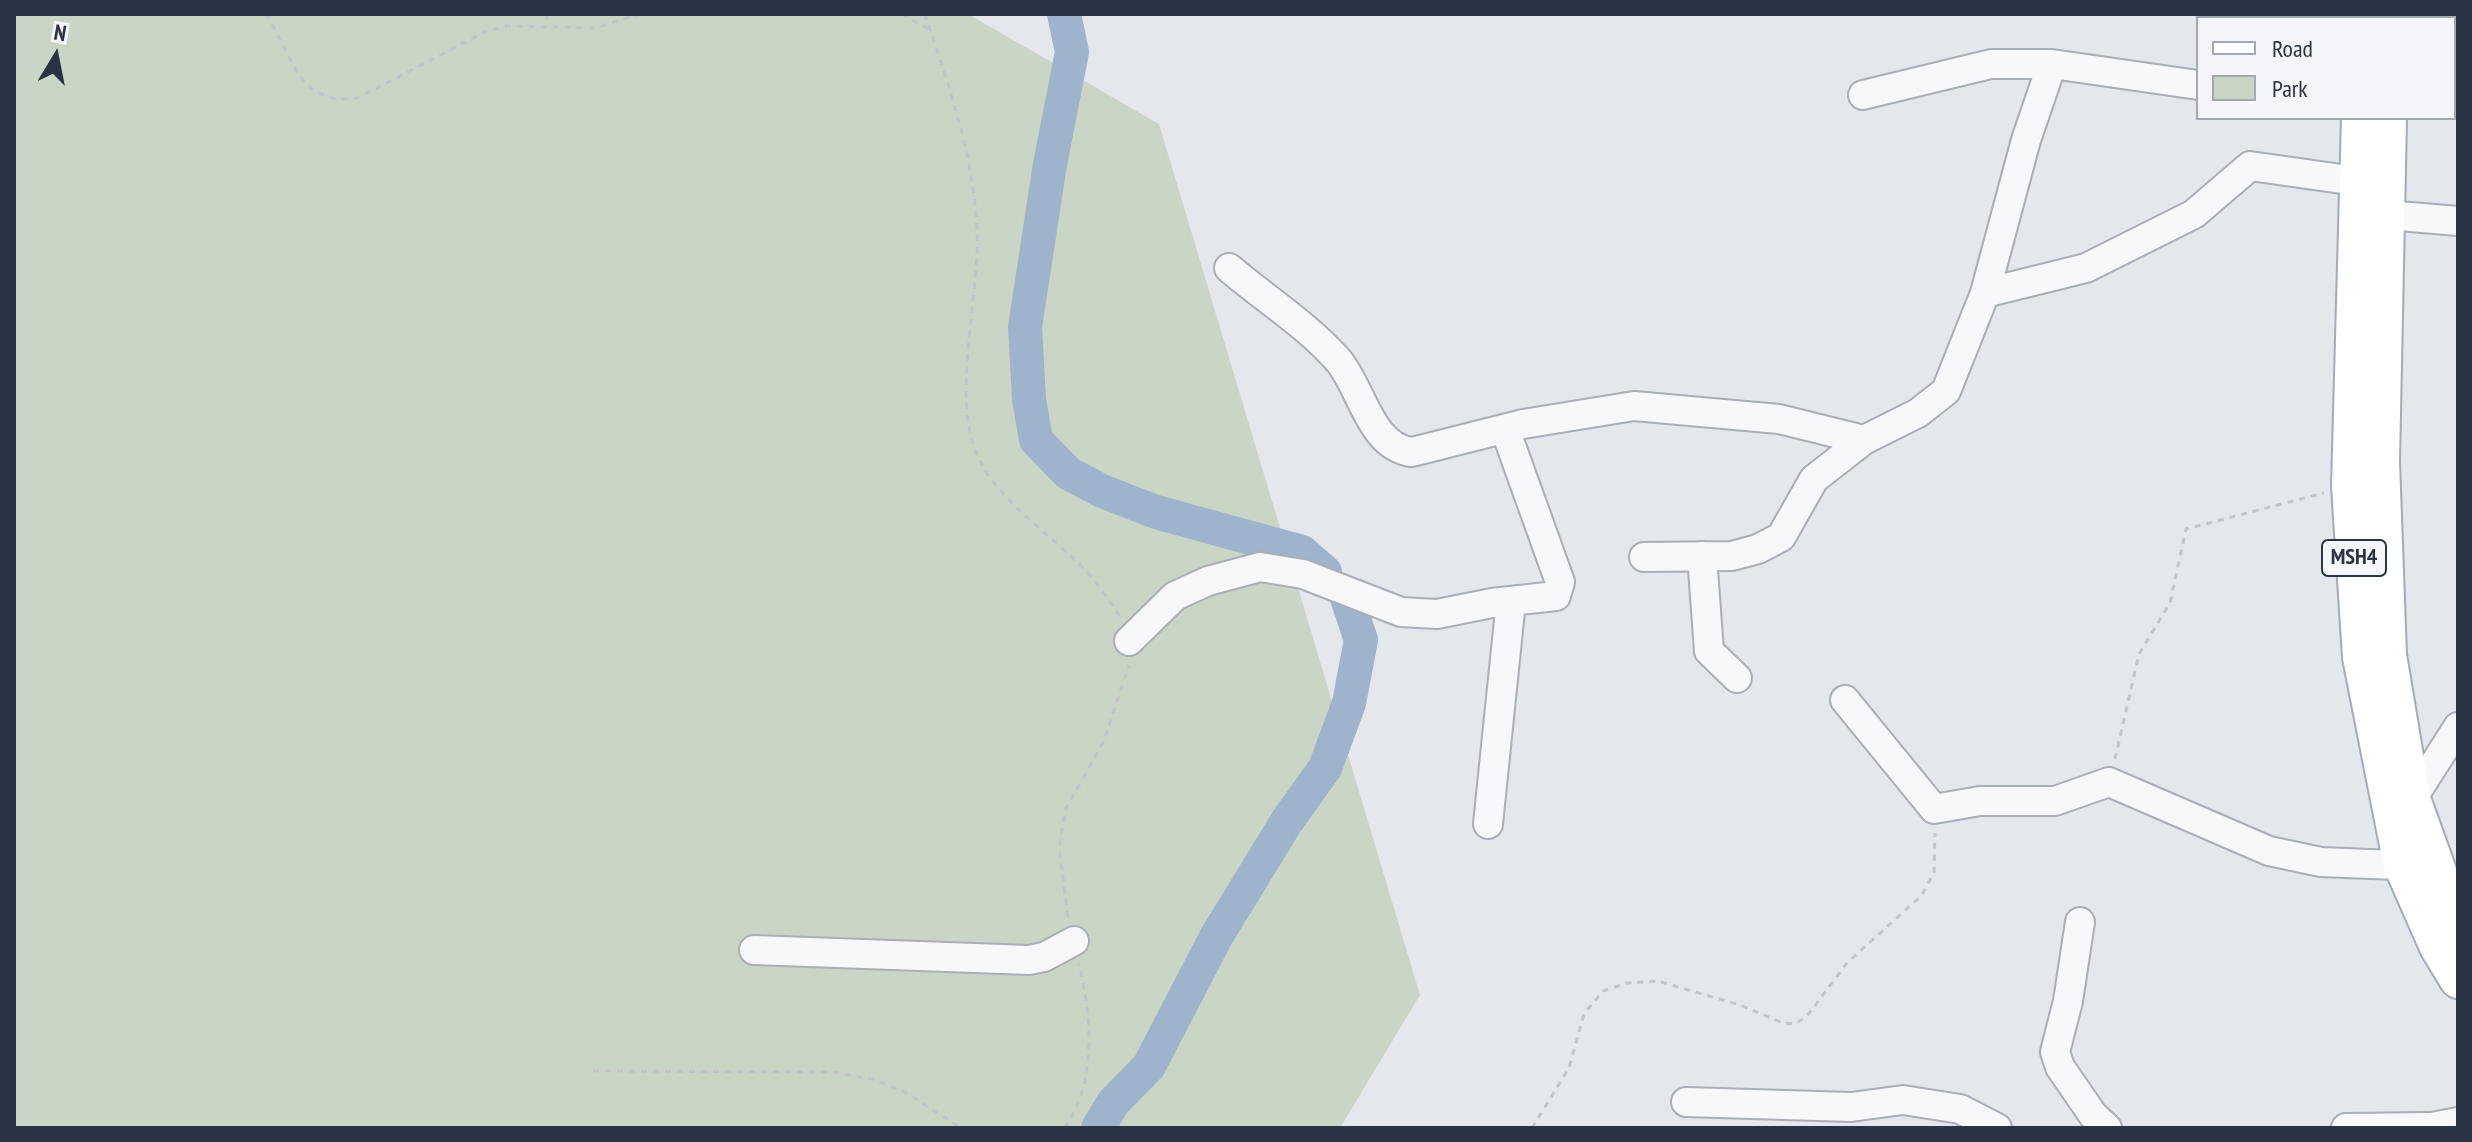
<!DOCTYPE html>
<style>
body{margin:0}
#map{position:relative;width:2472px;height:1142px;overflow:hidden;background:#e4e7ec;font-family:"PT Sans Narrow",sans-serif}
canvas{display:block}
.frame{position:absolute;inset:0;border:16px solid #2b3445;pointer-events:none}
.legend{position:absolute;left:2196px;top:16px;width:260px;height:104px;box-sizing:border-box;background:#f4f6f9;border:2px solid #a4a8b1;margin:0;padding:10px 14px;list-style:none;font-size:24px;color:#2b3445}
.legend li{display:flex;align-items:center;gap:16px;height:40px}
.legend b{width:40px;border:2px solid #a4a8b1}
.north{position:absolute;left:16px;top:16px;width:80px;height:80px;-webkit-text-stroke:6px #f4f6f9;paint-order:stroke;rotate:10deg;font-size:22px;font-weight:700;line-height:32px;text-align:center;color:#2b3445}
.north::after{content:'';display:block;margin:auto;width:28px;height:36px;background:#2b3445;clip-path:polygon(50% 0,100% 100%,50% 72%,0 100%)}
</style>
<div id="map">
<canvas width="2472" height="1142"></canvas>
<div class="frame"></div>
<ul class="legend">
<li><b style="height:10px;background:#fff"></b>Road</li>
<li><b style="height:22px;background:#c9d6c5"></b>Park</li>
</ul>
<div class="north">N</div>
</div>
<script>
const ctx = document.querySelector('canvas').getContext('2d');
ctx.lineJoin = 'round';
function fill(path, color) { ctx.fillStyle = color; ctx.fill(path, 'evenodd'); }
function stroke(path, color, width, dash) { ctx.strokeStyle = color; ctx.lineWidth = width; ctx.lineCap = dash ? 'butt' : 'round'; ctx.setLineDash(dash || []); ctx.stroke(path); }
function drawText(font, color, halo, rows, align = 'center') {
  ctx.font = font + ' "PT Sans Narrow",sans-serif'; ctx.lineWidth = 6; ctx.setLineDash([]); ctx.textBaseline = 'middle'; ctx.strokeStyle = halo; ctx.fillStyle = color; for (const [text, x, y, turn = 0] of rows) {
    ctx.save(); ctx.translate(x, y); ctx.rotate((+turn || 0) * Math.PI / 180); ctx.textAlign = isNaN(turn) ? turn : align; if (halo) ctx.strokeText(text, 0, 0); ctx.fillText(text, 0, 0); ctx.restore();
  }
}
fill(new Path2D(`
 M14,14H968L1159,124L1420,995L1340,1128H14Z`), '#c9d6c5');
stroke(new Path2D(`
 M1064,14L1072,52L1050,164L1025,327L1029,399L1036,440L1068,473L1102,491L1156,512L1302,552L1325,572
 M1098,1128L1113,1103L1149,1066L1216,937L1287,821L1325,768L1349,703L1361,640L1346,595`), '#9fb4cc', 34);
const minor = new Path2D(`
 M1863,95L1991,64H2052L2198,85
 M2387,215L2458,221
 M1229,268C1264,298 1307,325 1338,360C1362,388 1370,447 1412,452L1523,424L1634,406L1779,419L1864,440
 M1985,293L2086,268L2194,214L2250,166L2377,184
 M1702,556L1709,651L1737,678
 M1644,557L1732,556L1758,549L1781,537L1814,479L1864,440L1918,413L1946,391L1985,293L2026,140L2052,64
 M1129,641L1175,596L1208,581L1260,567L1303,574L1401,612L1437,614L1492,603L1556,596L1560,582L1505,429
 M1845,700L1934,809L1980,801H2055L2109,782L2269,851L2321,862L2421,866
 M2403,802L2412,799L2458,727
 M1488,824L1511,601
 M2080,922L2068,1001L2055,1052L2060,1067L2093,1115L2107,1128
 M754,950L1029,960L1044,957L1074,941
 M1686,1102L1851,1107L1903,1100L1960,1109L1997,1128
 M2346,1128L2428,1127
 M2426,1128L2458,1122`);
const major = new Path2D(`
 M2360,14V18
 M2389,14V18
 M2360,118L2350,486L2361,657L2402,865L2438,947L2458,980
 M2388,118L2381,462L2388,655L2412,799L2458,927`);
stroke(minor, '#a9aeb7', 32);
stroke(major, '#a3abb8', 40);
stroke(new Path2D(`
 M266,14C292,56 299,107 357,98L485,32L506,26L595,28L640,14
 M546,14L548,24
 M902,14L930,30
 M925,14C948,84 975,158 977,232C980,296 951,396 977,455C996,500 1056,538 1089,574C1101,588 1111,604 1121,618
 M2115,759L2139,654L2170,603L2186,529L2324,493
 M1068,917L1059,848L1066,808L1103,743L1129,665
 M593,1071L831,1072L873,1079L907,1093L961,1128
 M1065,1128C1097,1079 1092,1018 1079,964
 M1532,1128L1569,1068L1584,1014L1603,991L1627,983L1658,981L1740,1005L1783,1023L1795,1024L1807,1016L1847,963L1922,895L1934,872L1935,833`), '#c2c5cb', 3, [6, 6]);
stroke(minor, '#f7f8fa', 28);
stroke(major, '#fff', 36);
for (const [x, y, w] of [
 [2354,558,64]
]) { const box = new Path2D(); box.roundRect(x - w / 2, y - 18, w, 36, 6); ctx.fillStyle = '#f4f6f9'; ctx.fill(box); stroke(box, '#2b3445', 2); }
drawText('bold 22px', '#2b3445', null, [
 ["MSH4",2354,558]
]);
</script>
